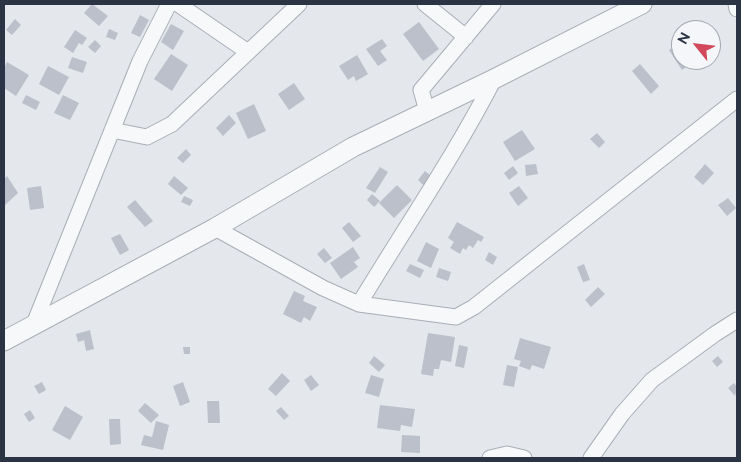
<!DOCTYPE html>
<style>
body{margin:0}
#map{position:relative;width:741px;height:462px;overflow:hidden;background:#e4e7ec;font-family:Raleway,sans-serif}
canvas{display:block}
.frame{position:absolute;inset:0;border:5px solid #2b3445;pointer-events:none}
.north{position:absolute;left:671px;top:20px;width:50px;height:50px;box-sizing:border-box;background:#f4f6f9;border:1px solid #a4a8b1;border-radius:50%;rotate:299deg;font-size:14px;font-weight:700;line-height:20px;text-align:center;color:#2b3445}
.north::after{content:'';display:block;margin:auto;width:18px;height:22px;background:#d1495b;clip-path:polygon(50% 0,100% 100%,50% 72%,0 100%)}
</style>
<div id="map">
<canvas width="741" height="462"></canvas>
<div class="frame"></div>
<div class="north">N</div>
</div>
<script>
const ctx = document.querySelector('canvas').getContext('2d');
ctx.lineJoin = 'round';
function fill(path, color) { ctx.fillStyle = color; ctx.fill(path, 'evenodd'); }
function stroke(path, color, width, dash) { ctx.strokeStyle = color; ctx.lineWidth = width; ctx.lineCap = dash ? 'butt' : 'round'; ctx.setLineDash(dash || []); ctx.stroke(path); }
fill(new Path2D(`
 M92,4L108,16L99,26L84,13Z
 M140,15L149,20L140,37L131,33Z
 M15,19L21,25L12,35L6,30Z
 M419,22L439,49L423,61L403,34Z
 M171,24L184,31L173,50L161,42Z
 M109,29L118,33L115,40L106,37Z
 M75,30L87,38L82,45L79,43L73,53L64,47Z
 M382,39L387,46L380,51L387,60L378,66L366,49Z
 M95,40L101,46L95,53L88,47Z
 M681,42V60H696L682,70L669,50Z
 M171,54L188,65L172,91L154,79Z
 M357,55L368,74L356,81L354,76L348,80L339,66Z
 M72,57L87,62L83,73L68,68Z
 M7,62L29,75L16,96L4,88V68Z
 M640,64L659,86L651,94L632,71Z
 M48,66L69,77L59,95L39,84Z
 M294,83L305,99L289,110L278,94Z
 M26,95L40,102L36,110L22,103Z
 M63,95L79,103L70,120L54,113Z
 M254,104L266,131L248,139L236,113Z
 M229,115L236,123L223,136L216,128Z
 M522,130L535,149L515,161L503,142Z
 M597,133L605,142L599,148L590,139Z
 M186,149L191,155L183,163L177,158Z
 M536,164L538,174L526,176L525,165Z
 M705,164L714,173L703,185L694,177Z
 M513,166L518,173L509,180L504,173Z
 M380,167L388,172L375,193L366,188Z
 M425,171L431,176L423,185L418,180Z
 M7,176L18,193L4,206V179Z
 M174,176L188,188L181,195L168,184Z
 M397,185L412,200L394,218L379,203Z
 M41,186L44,208L30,210L27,188Z
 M519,186L528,198L518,206L509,193Z
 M372,194L380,201L374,207L367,200Z
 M184,196L193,200L190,206L181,202Z
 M728,198L736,208L727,216L718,205Z
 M135,200L153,221L145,227L127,207Z
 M349,222L361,236L353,242L342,228Z
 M457,222L484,237L481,242L478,240L473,248L469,245L466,250L463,248L460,254L450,248L454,242L448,238Z
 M120,234L129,250L120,255L111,238Z
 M426,242L439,249L431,268L417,261Z
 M353,247L360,258L354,262L358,267L341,279L330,263Z
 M324,248L332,258L325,263L317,254Z
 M489,252L497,257L493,265L485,260Z
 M410,264L424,270L420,278L406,271Z
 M584,264L590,280L583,282L577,267Z
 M439,268L451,272L448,281L436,277Z
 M598,287L605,294L591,307L585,300Z
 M294,291L305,296L303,301L317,307L310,321L304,317L301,323L283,314Z
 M90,330L94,349L86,351L84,340L78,342L76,334Z
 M428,333L455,337L451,362L441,360L439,369H434L433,376L421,374Z
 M520,338L551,347L544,369L532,365L530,370L519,366L521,361L514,359Z
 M459,345L468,347L464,368L455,366Z
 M183,347H190V354H184Z
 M374,356L385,365L379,372L369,363Z
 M718,356L723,362L717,367L712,361Z
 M507,365L518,367L514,387L503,385Z
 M282,373L290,381L276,396L268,389Z
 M311,375L319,385L311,391L304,380Z
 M371,375L384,379L379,397L365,393Z
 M42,382L46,390L39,394L34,386Z
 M183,382L190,402L180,406L173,386Z
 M734,383L737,387L735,396L728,388Z
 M207,401H219L220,423H208Z
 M145,403L159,415L151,423L138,411Z
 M380,405L415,409L412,427L401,425L400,431L377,428Z
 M65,406L83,417L70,440L52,430Z
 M281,407L289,416L284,420L276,411Z
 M30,410L35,418L29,422L24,414Z
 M109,419H120L121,444L110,445Z
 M156,421L169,425L163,450L141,445L144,435L152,437Z
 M402,435L420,436V453L401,452Z`), '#bbc0ca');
const minor = new Path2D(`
 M178,4L248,52
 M425,4L466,37
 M736,4L737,9
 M427,111L421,90L493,4
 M112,130L147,137L172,124L299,4
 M215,228L323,288L359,304L456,317L474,307L737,99
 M359,304C404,229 454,157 494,79
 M34,324L140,61L169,4
 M490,458L507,454L524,458
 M591,458L622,414L652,380L715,334L737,320`);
const tertiary = new Path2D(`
 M4,341L215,228L353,147L494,79L642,4`);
stroke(minor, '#a9aeb7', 17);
stroke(tertiary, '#a9aeb7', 21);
stroke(minor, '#f7f8fa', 15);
stroke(tertiary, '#f7f8fa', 19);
</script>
